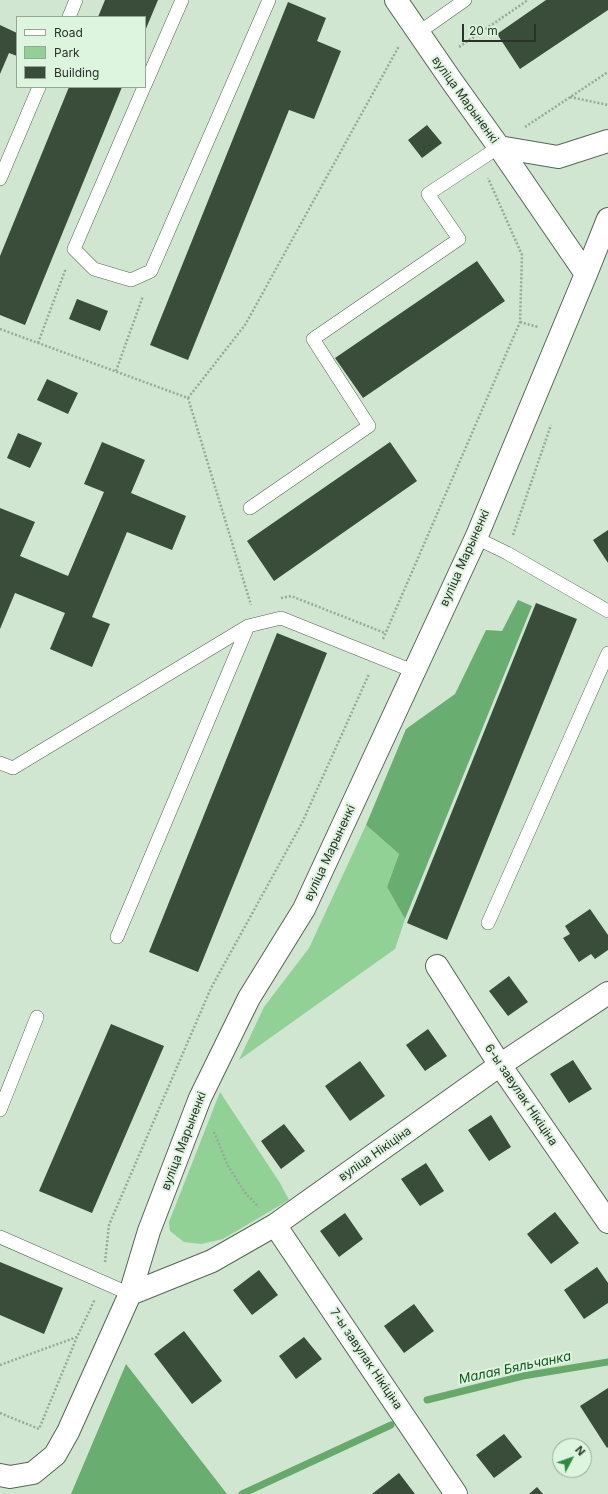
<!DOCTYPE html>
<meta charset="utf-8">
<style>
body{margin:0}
#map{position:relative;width:608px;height:1494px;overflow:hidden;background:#d0e6d1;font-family:Inter,sans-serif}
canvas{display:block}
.legend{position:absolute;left:16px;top:16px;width:130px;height:72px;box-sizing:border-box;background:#ddf4de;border:1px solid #95a796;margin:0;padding:5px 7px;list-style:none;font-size:12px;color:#2a332a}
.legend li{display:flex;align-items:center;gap:8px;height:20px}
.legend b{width:20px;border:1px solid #95a796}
.north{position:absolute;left:552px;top:1438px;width:40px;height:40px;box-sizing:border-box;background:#ddf4de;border:1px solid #95a796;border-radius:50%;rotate:49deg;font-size:11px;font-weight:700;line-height:16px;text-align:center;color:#2a332a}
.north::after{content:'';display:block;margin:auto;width:14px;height:18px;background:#2e8a3c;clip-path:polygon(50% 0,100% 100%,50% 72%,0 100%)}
.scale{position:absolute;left:462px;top:24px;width:74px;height:18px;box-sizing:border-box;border:2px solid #2a332a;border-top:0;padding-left:5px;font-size:12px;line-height:14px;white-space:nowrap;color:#2a332a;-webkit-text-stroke:3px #ddf4de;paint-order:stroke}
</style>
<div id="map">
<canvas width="608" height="1494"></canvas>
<ul class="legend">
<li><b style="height:5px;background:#fff"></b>Road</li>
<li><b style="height:11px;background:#91d195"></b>Park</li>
<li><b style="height:11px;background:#3a4c3a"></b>Building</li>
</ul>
<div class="north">N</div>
<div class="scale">20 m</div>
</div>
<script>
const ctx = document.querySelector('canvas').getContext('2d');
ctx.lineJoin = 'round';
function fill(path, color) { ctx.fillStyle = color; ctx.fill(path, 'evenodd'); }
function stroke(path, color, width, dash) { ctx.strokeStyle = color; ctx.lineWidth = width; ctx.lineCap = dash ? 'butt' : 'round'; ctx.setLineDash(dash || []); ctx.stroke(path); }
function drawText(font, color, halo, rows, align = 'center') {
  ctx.font = font + ' Inter,sans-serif'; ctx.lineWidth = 4; ctx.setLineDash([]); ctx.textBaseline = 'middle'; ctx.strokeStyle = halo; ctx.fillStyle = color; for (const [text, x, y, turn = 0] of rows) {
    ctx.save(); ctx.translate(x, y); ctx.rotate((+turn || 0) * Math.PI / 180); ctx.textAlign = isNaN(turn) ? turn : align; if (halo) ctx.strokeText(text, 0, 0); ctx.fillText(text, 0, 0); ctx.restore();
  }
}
fill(new Path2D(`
 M366,825L399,854L387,887L405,919L395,949L239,1060L264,1007L309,948Z
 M220,1092L280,1183L289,1200L223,1239L201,1244L184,1242L170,1231L169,1222Z`), '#91d195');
fill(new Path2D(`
 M518,600L532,606L405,919L387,887L399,854L366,825L406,729L455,694L486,630L502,631Z
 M126,1364L227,1494H71Z`), '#6aad70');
stroke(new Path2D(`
 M427,1400L523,1376L608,1362
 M242,1494L391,1425`), '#66a96b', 7);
fill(new Path2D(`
 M105,0H158L145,31V17H98Z
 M546,0H608V10L520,69L497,34Z
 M288,2L326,18L317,41L341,51L314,119L289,110L188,360L150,345Z
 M0,25L17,33V56L9,53L0,74Z
 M69,87H122L25,325L0,315V256Z
 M427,125L442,143L422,158L408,140Z
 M477,261L505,301L363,398L335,358Z
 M77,299L108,311L100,331L69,319Z
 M47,379L78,393L68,414L37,400Z
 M18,433L42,443L30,468L7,458Z
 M102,442L145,460L131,493L186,516L172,550L127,532L92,617L110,624L92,667L50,649L65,613L15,593L0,629V508L35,522L20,556L68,576L104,492L84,484Z
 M390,442L417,481L274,581L247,541Z
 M608,530V563L593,540Z
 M536,603L577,619L447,940L407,923Z
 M277,633L327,653L198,972L149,952Z
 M590,909L608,935V950L595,959L591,954L579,962L563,938L570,934L565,926Z
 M509,976L528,1002L508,1016L489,991Z
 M111,1024L164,1046L92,1213L39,1191Z
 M428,1029L447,1056L425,1071L406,1045Z
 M573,1060L592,1089L569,1103L550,1074Z
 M360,1061L385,1096L350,1121L325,1086Z
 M491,1115L511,1147L489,1161L468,1130Z
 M284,1124L305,1151L281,1169L261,1141Z
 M426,1163L444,1191L420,1206L401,1179Z
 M555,1212L579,1243L551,1264L527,1234Z
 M345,1213L363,1239L339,1257L320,1231Z
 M0,1262L63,1288L44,1334L0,1315Z
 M597,1267L608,1283V1303L584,1319L564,1290Z
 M259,1270L278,1295L252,1315L233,1290Z
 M414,1304L434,1331L404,1353L384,1326Z
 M184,1331L222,1381L192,1404L154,1354Z
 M304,1337L322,1359L296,1379L279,1356Z
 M608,1388V1447L607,1448L580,1406Z
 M504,1434L522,1457L494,1478L476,1455Z
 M399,1473L415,1494H372Z
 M537,1487L543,1494H529Z`), '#3a4c3a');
const lane = new Path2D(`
 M69,17L76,0
 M418,33L465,0
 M145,85L182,0
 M144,87L74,249L94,269L131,280L151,271L269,0
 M0,179L39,87
 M250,508L369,426L313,339L459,239L428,194L499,147
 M476,538L507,553L608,611
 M0,763L13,768L248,626L281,618L413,671
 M488,923L608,653
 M117,937L248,626
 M0,1110L37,1017
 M0,1237L130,1294`);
const street = new Path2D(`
 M499,147L586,274
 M437,966L500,1065L608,1222
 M275,1225L456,1494
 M130,1294L212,1261L275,1225L500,1065L608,993
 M0,1475L10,1477L33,1473L55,1455L68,1432L130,1294L149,1231L200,1098L249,998L304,909L476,538L586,274L608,219`);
const secondary = new Path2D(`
 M396,0L451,80L499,147L558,157L608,141`);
stroke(lane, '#546754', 14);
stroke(street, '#546754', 24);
stroke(secondary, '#546754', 24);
stroke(new Path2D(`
 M459,47L528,0
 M570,97L608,105
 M525,127L608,72
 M520,322L538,327
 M0,329L188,398L251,605
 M38,343L66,268
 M116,371L143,296
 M188,398L245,325L399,46
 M513,535L551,425
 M281,598L291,596L385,633
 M383,639L520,322L522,255L488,178
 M214,1132L228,1166L246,1194L259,1207
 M105,1262L109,1225L211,988L302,823L369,674
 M0,1365L77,1337
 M0,1413L39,1429L77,1337L95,1299`), '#97a998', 2.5, [2, 2]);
stroke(lane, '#fff', 13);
stroke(street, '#fff', 22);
stroke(secondary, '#fff', 22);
drawText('12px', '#2a332a', '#ddf4de', [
 ["вуліца Марыненкі",465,100,54],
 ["вуліца Марыненкі",465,558,-66],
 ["вуліца Марыненкі",330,853,-65],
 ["6-ы завулак Нікіціна",521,1095,56],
 ["вуліца Марыненкі",184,1141,-69],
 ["вуліца Нікіціна",375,1154,-35],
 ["7-ы завулак Нікіціна",366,1359,56]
]);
drawText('italic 13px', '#11591f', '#ddf4de', [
 ["Малая Бяльчанка",515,1368,-12]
]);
</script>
